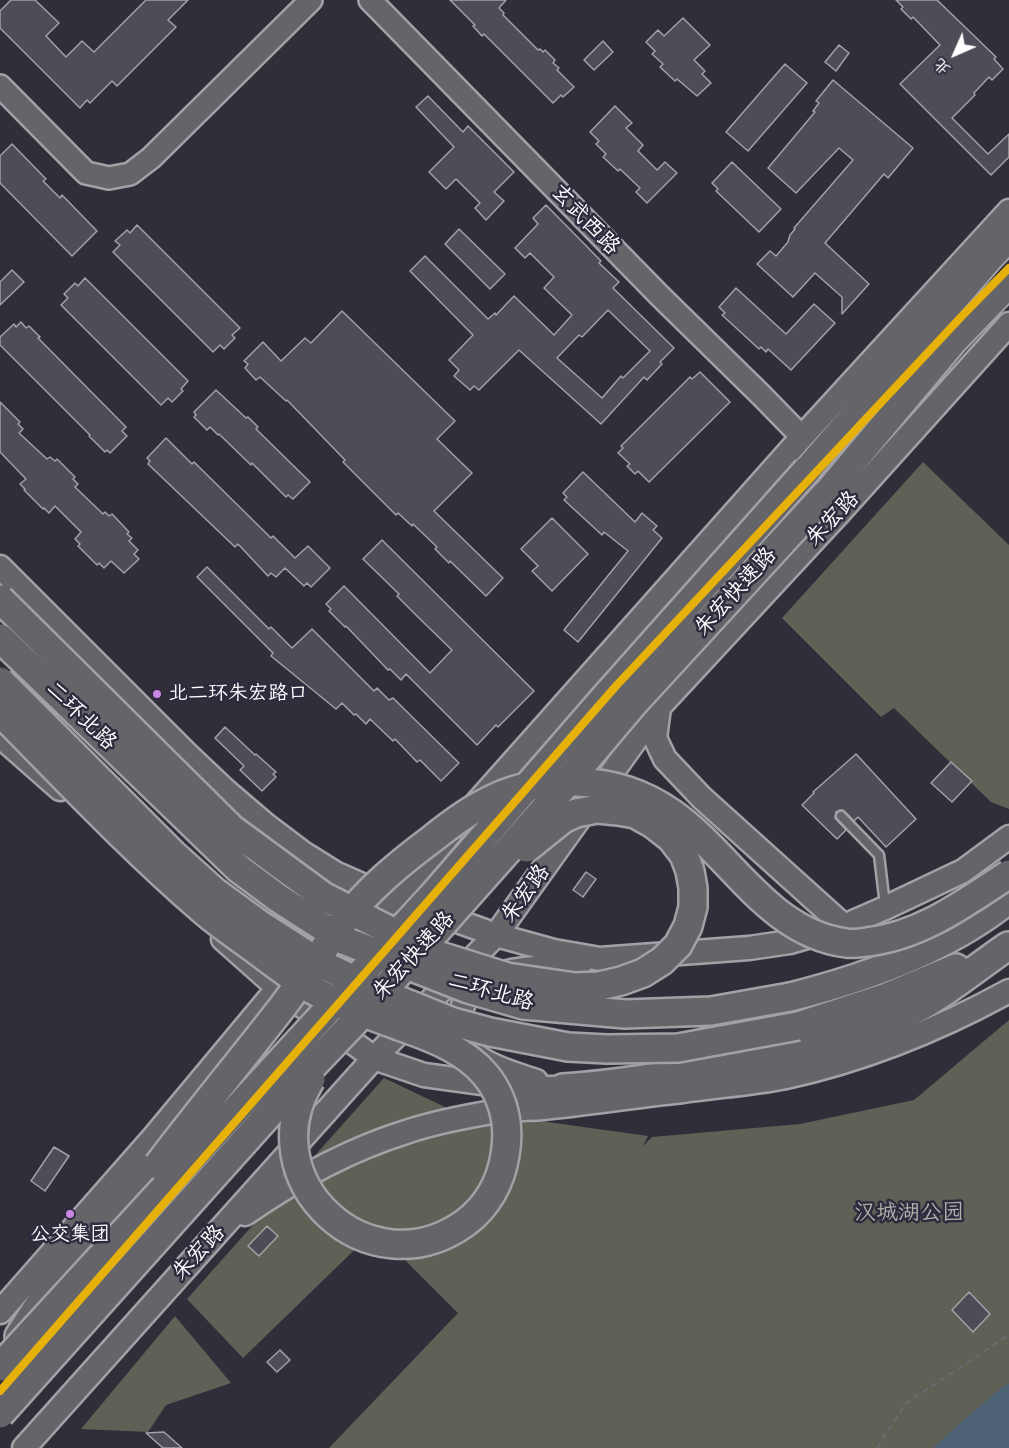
<!DOCTYPE html>
<meta charset="utf-8">
<style>
body{margin:0}
#map{position:relative;width:1009px;height:1448px;overflow:hidden;background:#312e39;font-family:"Shantell Sans","LXGW WenKai TC",sans-serif}
canvas{display:block}
.north{position:absolute;left:925px;top:24px;width:60px;height:60px;-webkit-text-stroke:4px #2f2a3d;paint-order:stroke;rotate:225deg;font-size:16px;font-weight:700;line-height:24px;text-align:center;color:#fff}
.north::after{content:'';display:block;margin:auto;width:21px;height:27px;background:#fff;clip-path:polygon(50% 0,100% 100%,50% 72%,0 100%)}
</style>
<div id="map">
<canvas width="1009" height="1448"></canvas>
<div class="north">北</div>
</div>
<script>
const ctx = document.querySelector('canvas').getContext('2d');
ctx.lineJoin = 'round';
function fill(path, color) { ctx.fillStyle = color; ctx.fill(path, 'evenodd'); }
function stroke(path, color, width, dash) { ctx.strokeStyle = color; ctx.lineWidth = width; ctx.lineCap = dash ? 'butt' : 'round'; ctx.setLineDash(dash || []); ctx.stroke(path); }
function drawText(font, color, halo, rows, align = 'center') {
  ctx.font = font + ' "Shantell Sans","LXGW WenKai TC",sans-serif'; ctx.lineWidth = 5; ctx.setLineDash([]); ctx.textBaseline = 'middle'; ctx.strokeStyle = halo; ctx.fillStyle = color; for (const [text, x, y, turn = 0] of rows) {
    ctx.save(); ctx.translate(x, y); ctx.rotate((+turn || 0) * Math.PI / 180); ctx.textAlign = isNaN(turn) ? turn : align; if (halo) ctx.strokeText(text, 0, 0); ctx.fillText(text, 0, 0); ctx.restore();
  }
}
fill(new Path2D(`
 M923,462L1009,545V809L991,802L894,708L881,717L782,618Z
 M1009,1020V1448H329L458,1313L375,1230L243,1358L187,1299L384,1078L447,1108L648,1136L643,1146L652,1137L800,1124L914,1100Z
 M175,1316L231,1383L166,1405L148,1432L81,1429Z`), '#5f6056');
fill(new Path2D(`
 M1009,1384V1448H933L967,1417L1004,1386Z`), '#4d6375');
const building = new Path2D(`
 M11,0H35L59,23L46,36L66,57L82,41L94,52L146,0H188L168,20L176,27L117,86L112,81L90,103L87,100L80,108L0,28V11Z
 M450,0H506L499,8L504,13L503,15L538,50L540,49L543,52L545,50L555,60L553,63L559,68L557,70L574,87L563,97L561,95L553,103L484,34L482,36L473,26L475,25Z
 M896,0H937L996,57L994,59L1003,69L992,80L989,77L974,93L975,95L952,118L988,154L1009,134V157L991,175L900,84L940,45L913,17L911,19L901,9L903,7Z
 M683,18L710,45L694,60L705,71L702,74L711,83L697,96L677,79L675,81L660,67L663,64L652,54L655,51L646,42L658,30L664,36Z
 M603,41L613,52L594,70L584,60Z
 M839,45L849,53L836,71L825,62Z
 M785,64L807,83L748,151L726,132Z
 M833,80L913,148L888,178L884,174L825,243L869,284L842,314V297L815,273L793,297L757,264L770,251L776,256L788,242L790,235L795,229L794,228L853,160L839,148L796,193L768,168L815,112L813,111L819,103L816,101Z
 M428,96L463,132L468,126L514,172L494,192L504,201L486,220L475,208L480,203L456,179L446,189L429,172L454,147L416,107Z
 M615,106L632,123L626,128L643,145L638,151L657,170L665,162L677,173L647,203L636,192L640,188L620,169L618,171L603,157L606,154L596,144L599,141L590,132Z
 M12,144L46,179L43,181L60,198L62,195L97,231L72,256L0,183V156Z
 M732,162L781,209L759,232L716,191L718,189L712,183Z
 M546,205L601,261L599,263L619,282L613,288L674,348L660,362L662,364L647,380L644,377L601,424L519,350L479,390L474,386L470,390L454,376L459,370L449,360L473,335L410,271L425,256L488,319L495,313L496,315L514,296L554,335L572,315L544,288L554,277L530,253L525,258L515,248L538,224L533,218ZM608,310L650,351L623,378L621,376L602,398L557,358L579,335L582,337Z
 M137,225L240,328L232,335L235,338L224,349L220,345L213,352L113,252L120,245L115,241L127,230L130,233Z
 M459,229L505,274L490,289L445,244Z
 M12,270L24,282L0,305V282Z
 M85,278L188,381L181,389L183,391L172,402L168,398L161,405L61,305L68,298L64,294L75,283L78,286Z
 M736,288L786,334L814,304L835,323L791,370L768,349L766,352L761,347L759,349L722,315L725,313L719,307Z
 M342,311L455,421L437,439L472,473L434,511L503,578L486,596L450,561L449,563L435,549L437,547L413,524L412,526L398,513L396,515L343,462L345,460L287,400L286,401L260,377L256,380L245,368L248,364L244,361L263,342L281,361L305,338L311,343Z
 M21,322L26,328L29,326L40,337L38,338L126,427L122,431L127,436L110,453L107,450L105,452L89,436L90,435L0,345V337L14,324L16,327Z
 M700,372L730,402L649,482L638,471L635,474L627,466L630,464L618,453L623,448L621,446L690,377L692,379Z
 M216,390L246,418L248,417L258,427L256,429L310,482L293,499L288,495L286,497L252,463L251,465L219,434L218,435L210,427L207,430L194,417L196,415L194,412Z
 M0,402L20,422L18,424L23,429L19,433L47,459L50,457L55,461L57,459L75,477L73,479L78,484L75,487L103,514L105,512L109,516L112,514L129,532L127,534L132,538L129,541L138,550L134,554L139,559L124,573L111,561L104,568L99,563L97,565L78,546L80,544L75,539L81,532L55,506L49,513L44,508L43,509L24,490L25,489L20,484L26,479L0,452Z
 M166,438L192,464L194,462L271,538L273,536L295,558L308,546L330,568L311,587L307,583L304,586L285,568L276,577L271,573L268,576L238,544L235,547L148,464L150,461L147,458Z
 M583,472L635,522L642,513L657,526L653,530L662,538L578,642L564,630L628,551L604,532L602,535L564,500L567,497L563,493Z
 M552,518L588,554L552,591L532,571L538,566L521,549Z
 M382,540L534,691L498,727L496,725L477,745L406,674L401,680L390,669L388,670L346,626L345,627L329,611L331,609L326,604L344,586L430,673L452,650L421,620L397,596L399,594L363,559Z
 M207,567L269,629L271,627L292,648L312,629L374,691L377,688L389,700L393,698L459,763L441,781L420,760L417,762L395,739L393,741L370,719L366,724L356,714L354,715L342,703L336,709L271,656L273,653L197,577Z
 M225,727L255,755L256,754L276,772L273,774L276,777L262,791L240,770L244,766L215,738Z
 M856,754L916,819L886,847L858,817L854,821L843,810H840L836,812L835,818L846,830L837,839L802,805L814,793L813,792Z
 M951,762L972,781L952,802L931,783Z
 M586,872L596,879L583,897L573,890Z
 M54,1147L69,1156L45,1191L31,1181Z
 M267,1226L278,1236L259,1256L248,1246Z
 M969,1292L990,1314L973,1332L952,1310Z
 M280,1350L290,1360L277,1372L267,1362Z
 M164,1432L182,1448H163L146,1433Z`);
fill(building, '#504c57');
stroke(building, '#a2a1a6', 1.5);
const service = new Path2D(`
 M841,816L879,855L885,905`);
const tertiary = new Path2D(`
 M370,0L661,297L761,395L802,437
 M0,86L86,173L109,178L130,174L151,158L311,0`);
const secondary = new Path2D(`
 M0,567L187,754L225,790L266,825L303,853L335,873L387,896
 M659,708L655,738L665,759L702,798L844,926
 M0,736L60,789
 M473,807L802,437L1009,211
 M432,912L496,935L554,951L600,959L749,948L790,942L844,926L885,908L963,871L1009,837
 M223,939L278,988L374,1058L424,1075L497,1085L529,1088H563
 M331,948L395,899L450,834
 M536,1081C515,1074 489,1067 472,1052C467,1047 464,1038 463,1031C462,1025 460,1019 461,1013C463,997 479,981 493,976C521,966 552,968 581,963
 M245,1214C294,1180 348,1150 406,1132C435,1122 468,1116 498,1111C513,1109 529,1109 543,1108C590,1103 636,1096 683,1091C717,1086 752,1084 786,1077C863,1060 940,1029 1009,991
 M0,1312L153,1138L278,988L305,968
 M24,1448L374,1058L496,935L659,707L838,514L1009,324`);
const primary = new Path2D(`
 M807,470L989,259L1009,238
 M825,495L954,341L1009,284`);
const trunk = new Path2D(`
 M790,997C866,978 948,949 1009,899
 M798,1026L887,997L956,968
 M563,1088C609,1085 654,1078 699,1070C771,1059 844,1045 910,1012C945,994 976,968 1008,946
 M19,1336L41,1302L158,1165`);
stroke(service, '#a2a1a6', 13);
stroke(tertiary, '#a2a1a6', 26);
stroke(secondary, '#a2a1a6', 27);
stroke(primary, '#a2a1a6', 30);
stroke(trunk, '#a2a1a6', 32);
stroke(new Path2D(`
 M877,1448L905,1404L1009,1335`), '#6d6b71', 2, [6, 4.5]);
stroke(service, '#656469', 8);
stroke(tertiary, '#656469', 21);
stroke(secondary, '#656469', 22);
stroke(primary, '#656469', 26);
stroke(trunk, '#656469', 27);
const trunkBridge = new Path2D(`
 M0,599L232,829L323,896L437,955L507,977L575,987L599,986L621,981L643,973L662,961L678,945L688,926L693,907V888L690,871L684,855L671,838L653,824L635,814L618,811L597,809L576,813L563,819L527,848
 M0,638L239,869L278,898L343,940L468,989L523,1005L625,1014L711,1011L790,997
 M0,681L173,854L215,892L259,924L323,965L386,995L453,1022L490,1032L568,1047L607,1049L678,1048L798,1026
 M0,712C67,780 133,850 205,912C220,925 237,936 253,948C272,962 291,977 311,989C337,1004 367,1014 396,1025C424,1035 454,1045 477,1066C502,1089 511,1122 505,1155C501,1182 487,1207 465,1223C369,1292 248,1180 311,1079
 M158,1165C199,1111 242,1059 283,1006C304,978 323,949 344,921C368,889 400,863 432,839C447,827 464,814 481,805C510,788 542,781 576,782C611,783 645,794 673,814C731,855 769,933 846,943C852,944 860,943 867,942C921,936 965,903 1009,874
 M0,1367L434,894L605,697L807,470
 M0,1414L304,1075L365,1011L542,812L634,703L825,495`);
stroke(trunkBridge, '#a2a1a6', 32, []);
stroke(trunkBridge, '#656469', 27);
stroke(new Path2D(`
 M0,1391L616,686L962,316L1009,268`), '#e6b10b', 8);
for (const [x, y, r, color] of [
 [157,694,5,"#c787e3"],
 [70,1214,5,"#c787e3"]
]) { const dot = new Path2D(); dot.arc(x, y, r, 0, 2 * Math.PI); ctx.fillStyle = color; ctx.fill(dot); stroke(dot, '#2f2a3d', 2); }
drawText('20px', '#fff', '#2f2a3d', [
 ["北二环朱宏路口",168,694],
 ["公交集团",70,1235,"center"]
], 'left');
drawText('22px', '#fff', '#2f2a3d', [
 ["玄武西路",585,220,46],
 ["朱宏路",833,519,-47],
 ["朱宏快速路",736,592,-48],
 ["二环北路",81,716,44],
 ["朱宏路",526,894,-54],
 ["朱宏快速路",414,956,-48],
 ["二环北路",491,992,16],
 ["朱宏路",199,1253,-48]
]);
drawText('22px', '#b2b4ac', '#2f2a3d', [
 ["汉城湖公园",909,1213]
]);
</script>
